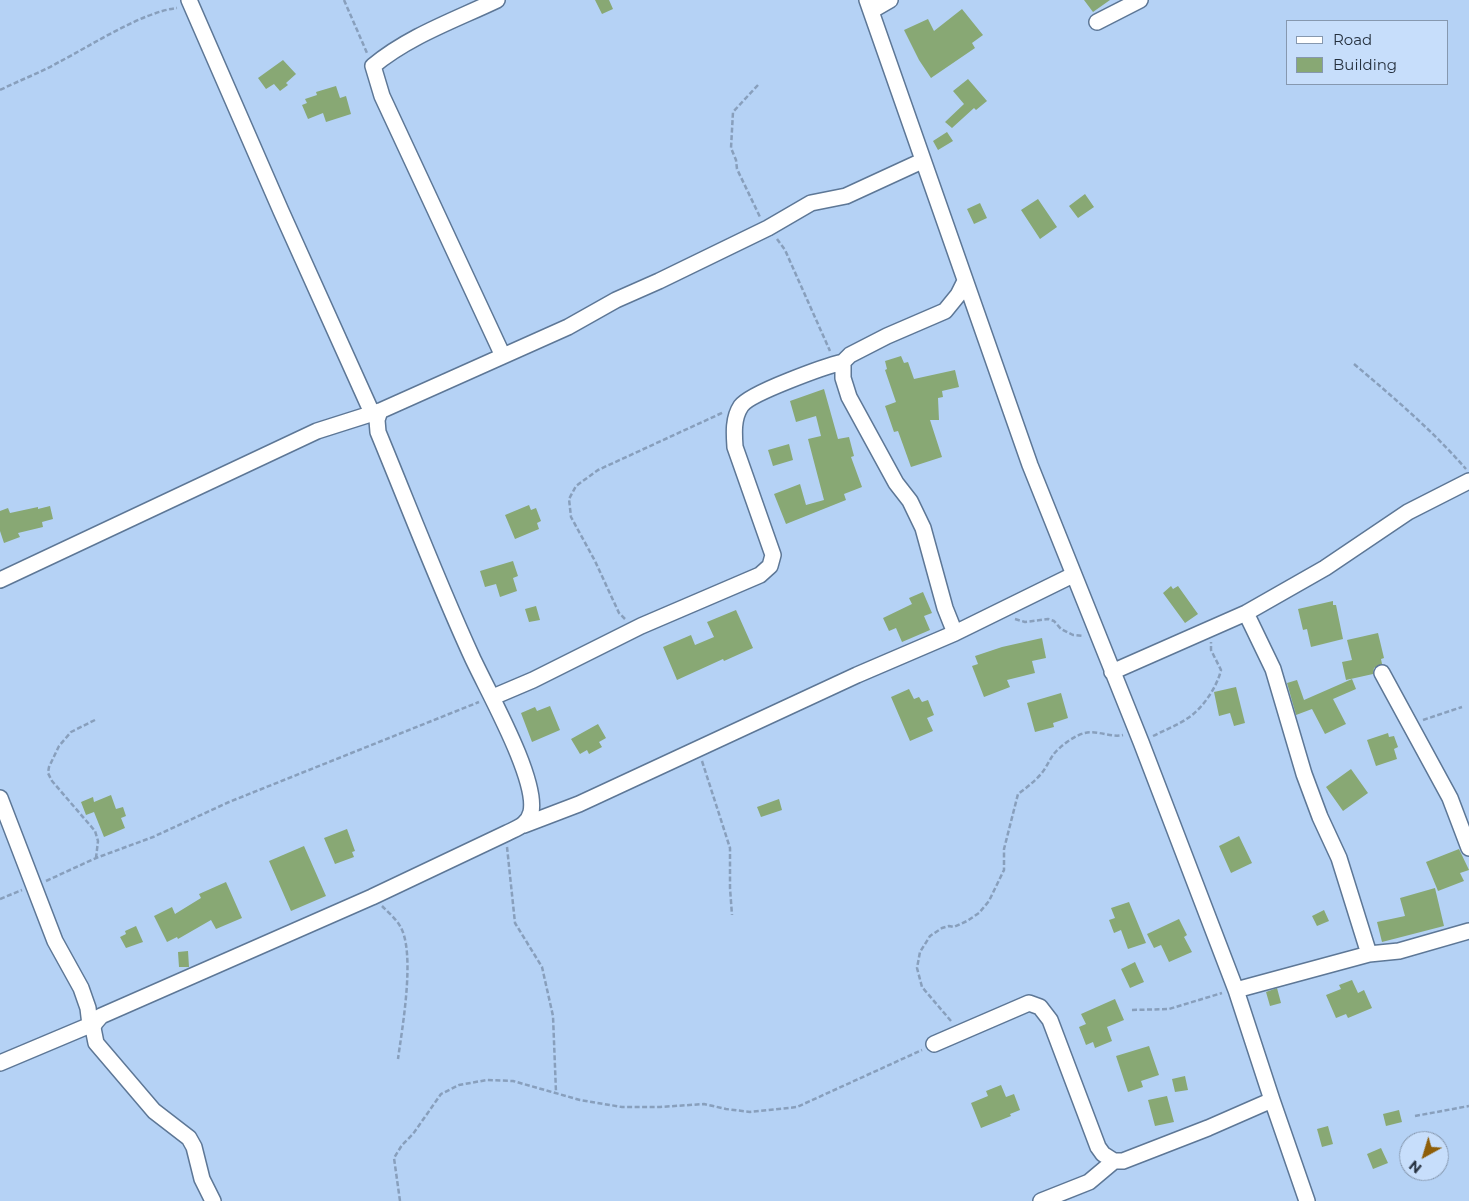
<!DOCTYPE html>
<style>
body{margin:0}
#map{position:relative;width:1469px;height:1201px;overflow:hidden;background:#b5d2f5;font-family:Montserrat,sans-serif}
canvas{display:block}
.legend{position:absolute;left:1286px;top:20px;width:162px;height:65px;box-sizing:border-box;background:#c7defb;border:1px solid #8698af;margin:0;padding:6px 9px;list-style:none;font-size:15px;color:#25303e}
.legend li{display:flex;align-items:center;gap:10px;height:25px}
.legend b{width:25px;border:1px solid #8698af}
.north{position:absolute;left:1399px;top:1131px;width:50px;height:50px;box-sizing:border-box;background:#c7defb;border:1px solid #8698af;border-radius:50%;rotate:219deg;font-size:14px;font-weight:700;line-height:20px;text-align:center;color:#25303e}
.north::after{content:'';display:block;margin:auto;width:18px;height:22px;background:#8e5e08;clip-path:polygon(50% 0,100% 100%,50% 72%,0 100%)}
</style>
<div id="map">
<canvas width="1469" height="1201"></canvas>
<ul class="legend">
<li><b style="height:6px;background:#fff"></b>Road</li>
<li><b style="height:14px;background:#88a874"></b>Building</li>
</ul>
<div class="north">N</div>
</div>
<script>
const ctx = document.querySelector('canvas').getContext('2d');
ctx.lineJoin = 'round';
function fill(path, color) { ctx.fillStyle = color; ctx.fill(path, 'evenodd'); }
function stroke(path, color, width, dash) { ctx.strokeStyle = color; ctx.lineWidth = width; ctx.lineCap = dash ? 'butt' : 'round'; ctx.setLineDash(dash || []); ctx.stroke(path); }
fill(new Path2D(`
 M595,0H609L613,9L602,14Z
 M1084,0H1110L1093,12Z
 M962,9L983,35L972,43L975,48L931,78L919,60L904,30L928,19L934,31Z
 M283,60L296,74L286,83L288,85L280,91L274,84L266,89L258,78Z
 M968,79L987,101L976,110L974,108L952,128L945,122L964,104L953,91Z
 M336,86L340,98L346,96L351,114L326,122L323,113L308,119L302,105L307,103L305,99L317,95L316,92Z
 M947,132L953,141L938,150L933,141Z
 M1085,194L1094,207L1078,218L1069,206Z
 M1038,199L1057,227L1040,239L1021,210Z
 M980,203L987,218L974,224L967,209Z
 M901,356L904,363L908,362L914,379L955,370L959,387L942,391L943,397L938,398L939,420H930L942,457L911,467L898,431L894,432L885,406L896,402L885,370L887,369L885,361Z
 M824,389L838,439L849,437L854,456L851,457L862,487L844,494L846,500L786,524L774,494L800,484L806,505L824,500L808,439L821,436L816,416L796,422L790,401Z
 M789,444L793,460L773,466L768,450Z
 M529,505L531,510L536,508L541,521L537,523L539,529L515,539L505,515Z
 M50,506L53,519L42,522L43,527L18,533L20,537L4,543L0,531V511L8,508L10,513L38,507V509Z
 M513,561L518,576L513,578L517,591L500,597L496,584L485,587L480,571Z
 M1171,586L1173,589L1178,586L1198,614L1185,623L1163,593Z
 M923,592L932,613L924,616L930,630L902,642L896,628L889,631L883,618L912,604L909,598Z
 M1333,601V605H1336L1343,639L1311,647L1307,629L1303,630L1298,609Z
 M536,606L540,620L529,622L525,609Z
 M736,610L753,648L724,661L723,659L677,680L663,647L691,635L695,645L714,637L707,622Z
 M1378,633L1384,658L1381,659L1382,664L1374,668L1373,674L1346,680L1342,662L1352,660L1347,640Z
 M1042,638L1046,658L1032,661L1035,673L1007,680L1010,687L984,697L972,666L978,664L975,656L1002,647Z
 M1352,679L1356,689L1333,699L1346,724L1325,734L1312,709L1296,715L1287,683L1297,680L1304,700Z
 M1236,687L1245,723L1234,726L1230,713L1219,716L1214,692Z
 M909,689L914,699L919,697L922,702L928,700L934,715L927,718L933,731L910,741L891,697Z
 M1061,693L1068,718L1053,723L1054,727L1035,732L1027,703Z
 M550,706L560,730L532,742L521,713L535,707L537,711Z
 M598,724L606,738L599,742L602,747L589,754L587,750L580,754L571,739Z
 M1388,733L1389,737L1394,736L1398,747L1394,749L1397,759L1376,766L1367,740Z
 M1351,769L1368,793L1343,811L1326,787Z
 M111,795L116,809L123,807L126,816L121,818L125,828L104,837L94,812L86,815L81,802L93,797L94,802Z
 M779,799L782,810L761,817L757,807Z
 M347,829L355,851L352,852L354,857L335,864L324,838Z
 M1239,836L1252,863L1231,873L1219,846Z
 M304,846L326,896L291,911L269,861Z
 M1459,849L1469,870L1460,873L1464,881L1438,891L1426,862Z
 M226,882L242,918L216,929L211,920L178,939L177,937L167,942L154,916L172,907L175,914L201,898L199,894Z
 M1435,888L1444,926L1382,942L1377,922L1405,916L1400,898Z
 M1129,902L1146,943L1128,949L1121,930L1114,933L1109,920L1115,918L1111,908Z
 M1324,910L1329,921L1317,926L1312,916Z
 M1179,919L1187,935L1184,937L1192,952L1169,962L1161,945L1154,948L1147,934Z
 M136,926L143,942L126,948L120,937L126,934L125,931Z
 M188,951L189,967H179L178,952Z
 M1135,962L1144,982L1130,988L1121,969Z
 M1352,980L1358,993L1364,990L1372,1008L1348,1018L1346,1014L1336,1018L1326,995L1341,989L1339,985Z
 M1277,988L1281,1003L1270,1006L1266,992Z
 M1115,999L1124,1020L1107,1027L1112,1041L1095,1048L1093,1042L1086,1045L1079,1027L1086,1024L1081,1014Z
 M1149,1046L1159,1075L1141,1081L1143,1087L1128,1092L1116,1056Z
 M1185,1076L1188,1090L1175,1092L1172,1079Z
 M1001,1085L1006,1097L1014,1094L1020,1110L1010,1114L1011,1116L981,1128L971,1103L988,1096L986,1091Z
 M1167,1096L1174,1122L1155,1126L1148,1100Z
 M1399,1110L1402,1122L1386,1126L1383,1114Z
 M1328,1126L1333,1144L1322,1147L1317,1129Z
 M1381,1148L1388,1163L1373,1169L1367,1154Z`), '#88a874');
const minor = new Path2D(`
 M189,0L281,211L372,413
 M497,0C455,20 409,36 373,66L382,96L503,356
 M867,0L1030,465L1141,742L1236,990L1272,1100L1307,1201
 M871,11L890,0
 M1097,22L1140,0
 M0,580L317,431L380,411L568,327L616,300L659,281L768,228L811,203L846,196L922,161
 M1246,613L1273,669L1304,774L1320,817L1339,858L1369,954
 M955,633L945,608L923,528L910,501L896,483L849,397L843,378V362L850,355L887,336L945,311L958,295L965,281
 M1112,672L1246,613L1325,568L1408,512L1469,481
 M1382,673L1450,798L1469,848
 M493,697L533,680L641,626L760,575L770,566L773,555L735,447C734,433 733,418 741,406C750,393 826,366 843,362
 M0,798L55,941L81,988L88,1008L90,1025
 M524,825L579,804L857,675L955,633L1073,575
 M1236,990L1369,954L1399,951L1469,931
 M934,1044L1029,1003L1040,1007L1050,1020L1098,1147L1103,1154L1114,1161H1123L1208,1128L1272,1100
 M0,1063L95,1023
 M213,1201L202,1179L194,1147L189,1138L154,1111L96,1043L93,1028L95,1023L101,1016L372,897L507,833C517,828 528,825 531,812C538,779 487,690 472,657C438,583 409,507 378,432L377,420L380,411
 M1041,1201L1089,1182L1114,1161`);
stroke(minor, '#5d7796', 18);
stroke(new Path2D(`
 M344,0L367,53
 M758,85L733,112L731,148L736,160L737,169L760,217
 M0,90C20,80 40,73 59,62C92,45 142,12 177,8
 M777,239L785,250L830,351
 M1354,364C1393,397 1432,430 1466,469
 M625,619L619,613L595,561L571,517L569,499L576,486L598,470L724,412
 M1015,619L1025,622L1048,619L1054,621L1061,629L1073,635L1084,636
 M95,720L71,732L59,746L49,767L48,773L52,781L95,831L98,841L96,858
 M1423,720L1462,707
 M1153,736C1165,730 1178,725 1188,718C1203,708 1217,687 1221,670L1211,650V642
 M702,761L730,848V888L732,915
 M507,847L515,923L542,967L553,1016L556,1092
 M46,881L96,858L153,837L229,802L479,702
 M0,899L22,890
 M382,906C388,912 396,919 400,926C416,952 402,1029 398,1059
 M1132,1010L1169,1009L1222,993
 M951,1021L922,987L917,968L920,952L930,936L942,928L949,926L954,927L967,921L979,913L989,901L1004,870V849L1018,794C1026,788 1034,782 1041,774C1046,768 1049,761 1053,755C1060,746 1075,735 1085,733C1098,730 1111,738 1123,735
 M1415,1116L1469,1106
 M400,1201L394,1158L402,1145L413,1134L441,1094L459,1085L487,1080L513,1081L580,1100L622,1107H660L704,1104L726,1109L750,1112L797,1107L922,1050`), '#889fbc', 2.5, [5, 2.5]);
stroke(minor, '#fff', 15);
</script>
